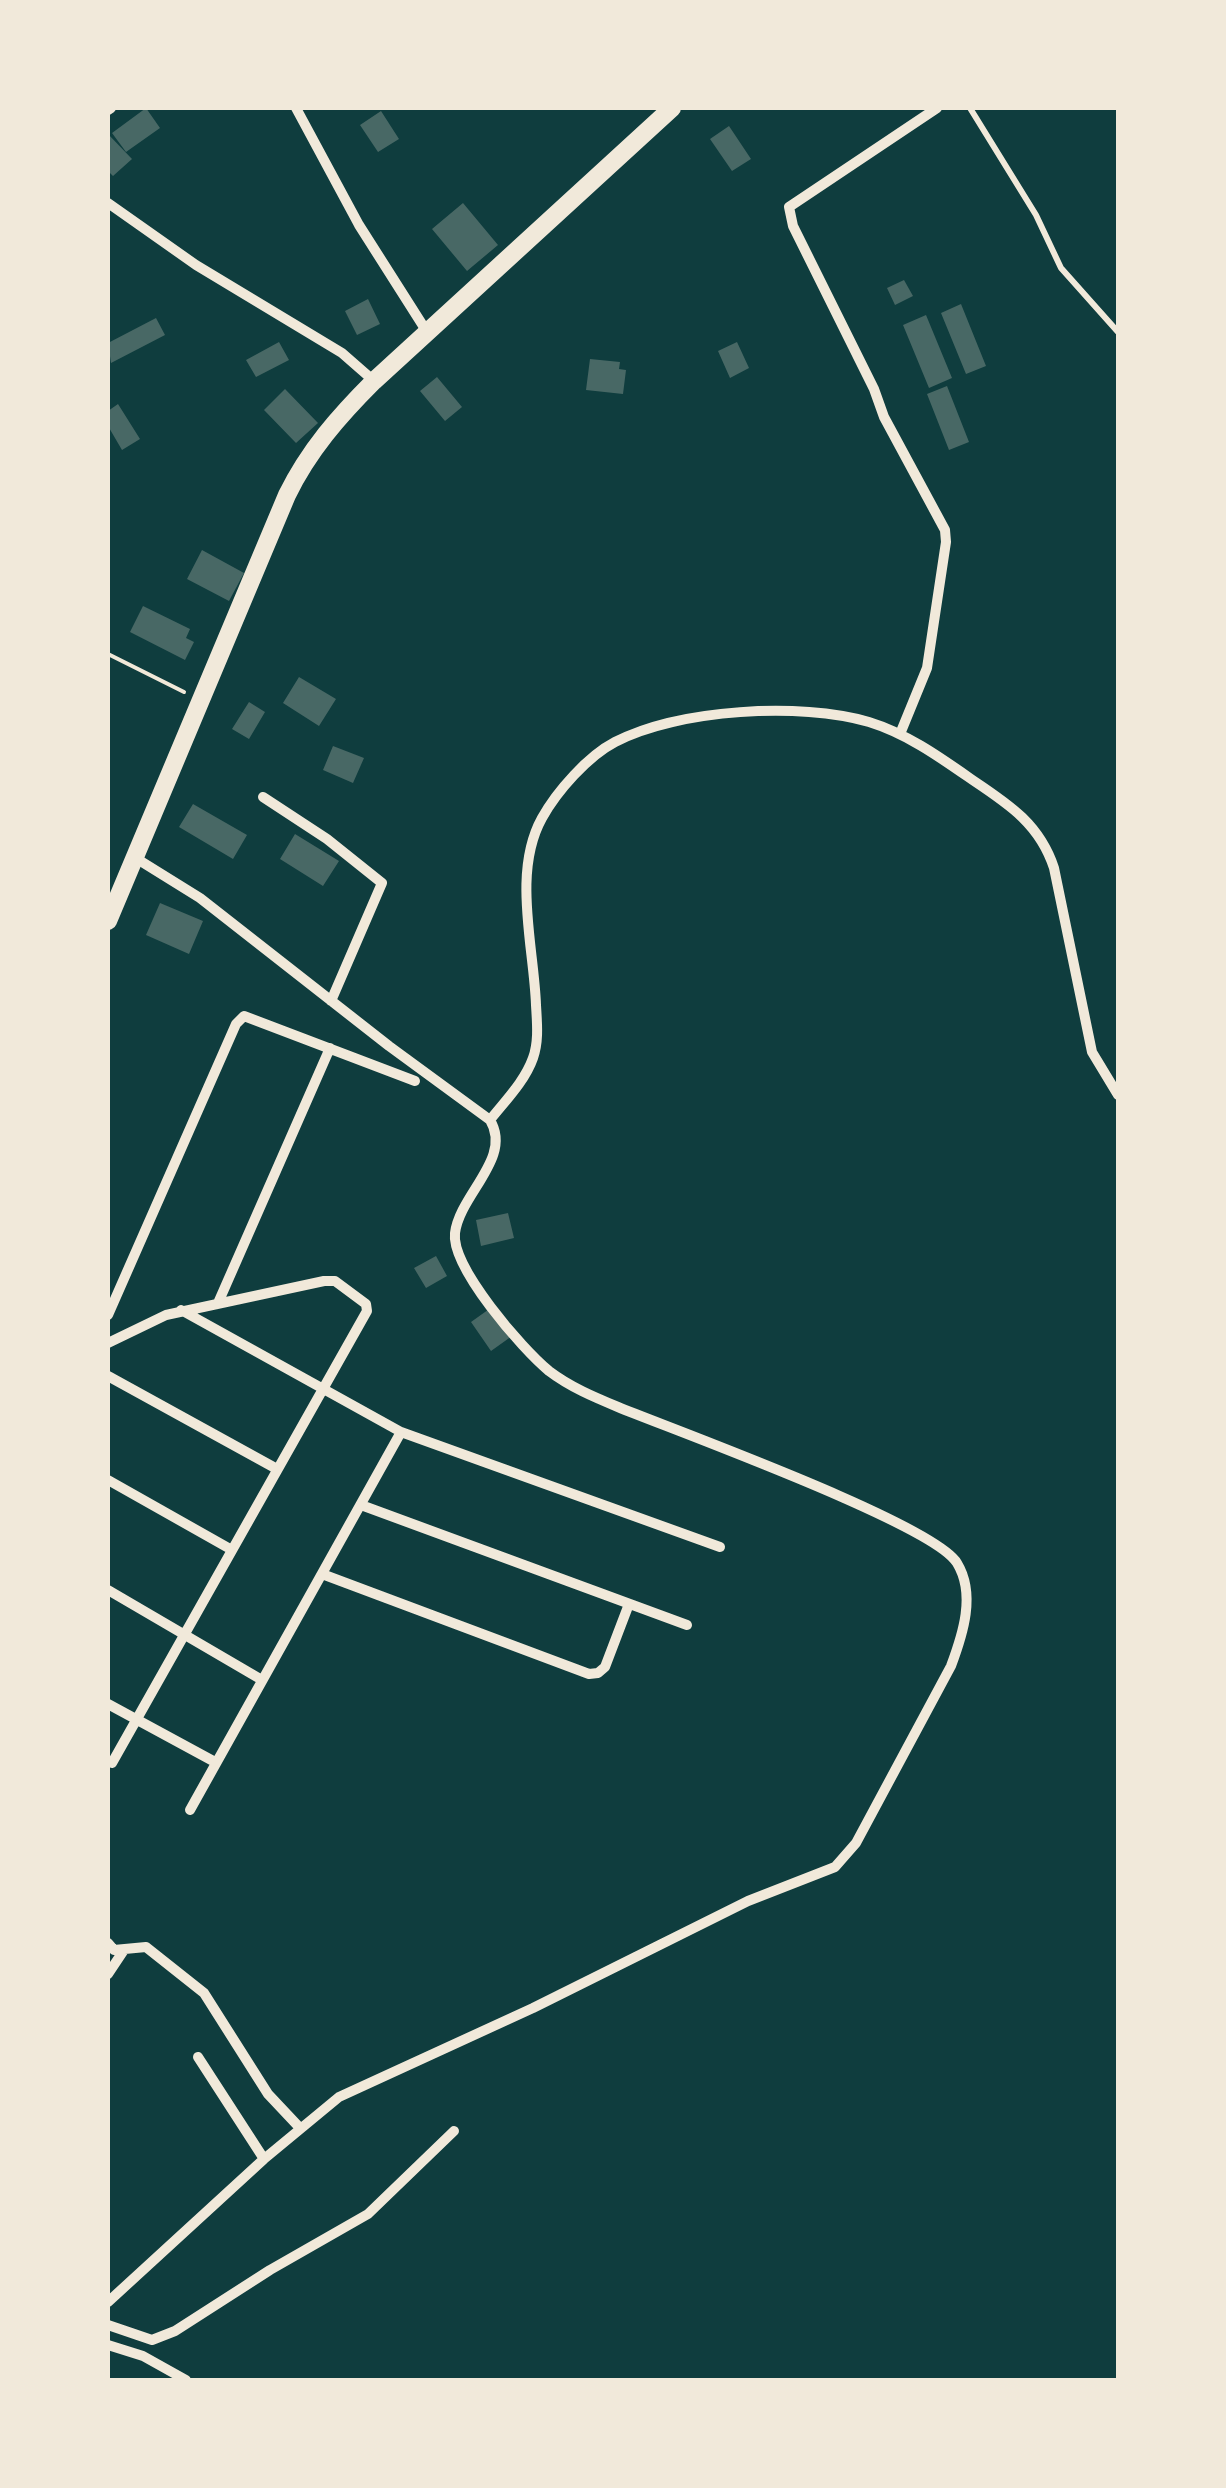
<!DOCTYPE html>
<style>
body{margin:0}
#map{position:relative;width:1226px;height:2488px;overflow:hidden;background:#0f3d3e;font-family:"Roboto Condensed",sans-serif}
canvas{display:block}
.frame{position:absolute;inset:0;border:110px solid #f1e9da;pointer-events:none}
</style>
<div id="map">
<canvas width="1226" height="2488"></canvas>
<div class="frame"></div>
</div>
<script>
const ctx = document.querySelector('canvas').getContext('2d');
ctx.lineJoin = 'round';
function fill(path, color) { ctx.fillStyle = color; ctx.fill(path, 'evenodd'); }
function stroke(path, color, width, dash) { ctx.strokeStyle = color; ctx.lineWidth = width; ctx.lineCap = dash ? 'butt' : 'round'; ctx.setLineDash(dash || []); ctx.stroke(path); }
fill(new Path2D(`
 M146,108L160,128L126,152L112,133Z
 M381,111L399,139L378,152L360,125Z
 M729,126L751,159L732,171L710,139Z
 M108,134L132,159L113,176L108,171Z
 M463,203L498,245L467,271L432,229Z
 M904,280L913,296L895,305L887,288Z
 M368,299L380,324L357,335L345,311Z
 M961,304L986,366L966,374L941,313Z
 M926,315L952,378L929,388L903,325Z
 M156,318L165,335L111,363L108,343Z
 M279,342L289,360L256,377L246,360Z
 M737,342L749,368L730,378L718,351Z
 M590,359L620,362L619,369L626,370L623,394L586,390Z
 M437,377L462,407L445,421L420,391Z
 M947,386L969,442L949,450L927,394Z
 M285,389L318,423L296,443L264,410Z
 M118,404L140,439L122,450L108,426V411Z
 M202,550L244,573L229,601L187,579Z
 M143,606L190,629L186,638L194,642L185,660L130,632Z
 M299,677L336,699L319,726L283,703Z
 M249,702L265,712L249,739L232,729Z
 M333,746L364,758L353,783L323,770Z
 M193,804L247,835L233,859L179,827Z
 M295,834L339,861L323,886L280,859Z
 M160,903L203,921L189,954L146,935Z
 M508,1213L514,1238L481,1246L476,1220Z
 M436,1256L447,1276L426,1288L414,1268Z
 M492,1307L512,1336L491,1351L471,1322Z`), '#486865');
stroke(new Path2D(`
 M108,654L184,692`), '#f1e9da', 4);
stroke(new Path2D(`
 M970,108L1036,215L1061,268L1118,332`), '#f1e9da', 6);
stroke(new Path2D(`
 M296,108L359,225L427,332
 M108,110L111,108
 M108,203L196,265L342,353L374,381
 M900,734L927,668L946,542L945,530L884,417L874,389L793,226L789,207L937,108
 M263,797L327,839L382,883L331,1001
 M490,1120C505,1101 525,1081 533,1058C539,1041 537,1023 536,1005C534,947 512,872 542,818C557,791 588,756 615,742C679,709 800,702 869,722C908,734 941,758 974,781C1010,805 1040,825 1054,868L1092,1052L1118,1095
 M218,1303L330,1048
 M181,1310L401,1432L190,1810
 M108,1315L236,1024L244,1016L415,1081
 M108,1343L166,1315L324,1281H335L366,1304L367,1311L112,1763
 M108,1376L277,1469
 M401,1432L720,1547
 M108,1480L232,1550
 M361,1505L687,1625
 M322,1574L589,1674L598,1673L605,1667L629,1604
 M108,1590L262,1680
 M108,1704L215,1762
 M108,1943L114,1950L146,1947L204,1993L268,2094L300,2128
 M108,1974L124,1950
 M198,2057L264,2159
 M108,2302L264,2159L339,2097L533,2008L748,1901L835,1867L856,1843L951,1666C963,1634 976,1594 957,1563C934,1524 674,1430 618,1407C594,1397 570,1387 549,1371C522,1349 451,1267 455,1233C460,1194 513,1158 490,1120L389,1046L200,898L134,857
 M108,2325L152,2340L175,2331L270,2270L368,2214L454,2131
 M108,2345L143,2356L186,2380`), '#f1e9da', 10);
stroke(new Path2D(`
 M108,921L287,495C309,450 339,416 374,381L672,108`), '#f1e9da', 18);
</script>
